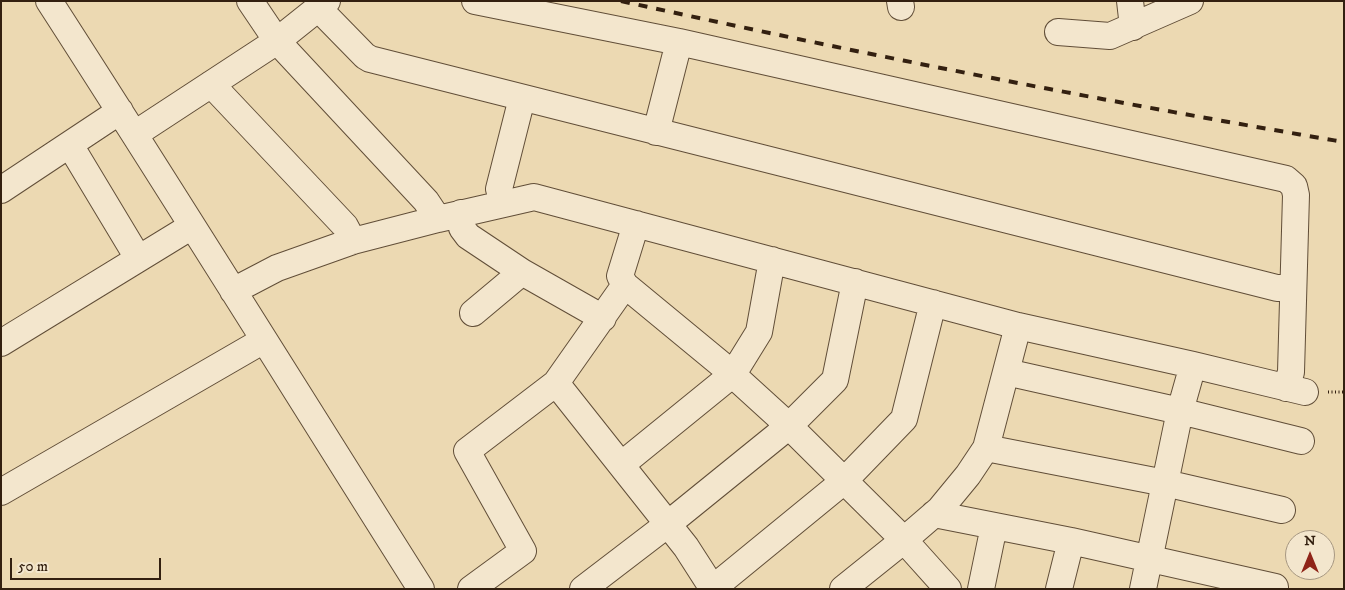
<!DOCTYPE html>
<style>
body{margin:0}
#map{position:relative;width:1345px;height:590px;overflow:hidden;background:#ecd9b2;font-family:"IM FELL DW Pica",serif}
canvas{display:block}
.frame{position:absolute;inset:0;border:2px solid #332010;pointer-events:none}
.north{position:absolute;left:1285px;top:530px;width:50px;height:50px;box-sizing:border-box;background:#f3e6cd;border:1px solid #a69781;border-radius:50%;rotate:0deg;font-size:14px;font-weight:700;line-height:20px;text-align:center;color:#332010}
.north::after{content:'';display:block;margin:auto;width:18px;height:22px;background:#8f2418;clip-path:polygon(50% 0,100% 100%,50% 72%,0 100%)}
.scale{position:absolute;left:10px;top:558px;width:151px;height:22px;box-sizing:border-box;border:2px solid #332010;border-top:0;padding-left:6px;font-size:15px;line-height:18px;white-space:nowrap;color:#332010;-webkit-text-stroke:4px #f3e6cd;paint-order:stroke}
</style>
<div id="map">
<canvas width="1345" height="590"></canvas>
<div class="frame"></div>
<div class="north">N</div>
<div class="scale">50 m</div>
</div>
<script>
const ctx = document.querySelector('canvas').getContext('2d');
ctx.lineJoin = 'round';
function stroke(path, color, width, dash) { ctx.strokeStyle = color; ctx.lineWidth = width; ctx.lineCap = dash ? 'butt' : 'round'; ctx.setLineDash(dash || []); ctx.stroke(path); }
const minor = new Path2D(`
 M49,1C175,196 297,393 421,589
 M250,1L277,41L426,201L438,219
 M475,1L679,42L1286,179L1294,186L1296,195L1291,372L1286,388
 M900,1L901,7
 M1130,1L1133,27
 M318,8L365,56L370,59L1277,288H1293
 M1058,32L1110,36L1190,1
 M211,84L345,226L353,241
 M656,132L679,42
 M135,134L277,41L327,1
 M70,145L138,258
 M1,190L120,111
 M503,204L499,189L522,98
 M461,213L462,228L468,236L522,272L603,318
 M636,224L620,276L625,285L722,365L789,426L904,540L948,589
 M625,285L556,383L686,547L713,589
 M233,291L277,268L353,241L438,219L534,197L1018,326L1193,365L1305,392
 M473,313L522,272
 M1,343L192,226
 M1006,372L1180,411L1301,441
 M986,448L1165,483L1282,510
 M621,465L733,374L759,332L772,260
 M1,492L264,340
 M934,514L1071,541L1275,587
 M471,589L523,551L467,451L556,383
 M583,589L668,524L789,426L835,380L855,282
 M712,589L844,481L904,419L933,303
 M843,589L904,540L940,509L968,475L986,448L1018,326
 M981,589L994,526
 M1059,589L1071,541
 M1143,589L1180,411L1193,365`);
stroke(minor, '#614e38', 28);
stroke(new Path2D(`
 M1328,392H1344`), '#332010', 3, [1, 2.5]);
stroke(minor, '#f3e6cd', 26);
stroke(new Path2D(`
 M621,1C861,54 1102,101 1344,142`), '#332010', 4, [9, 9]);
</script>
